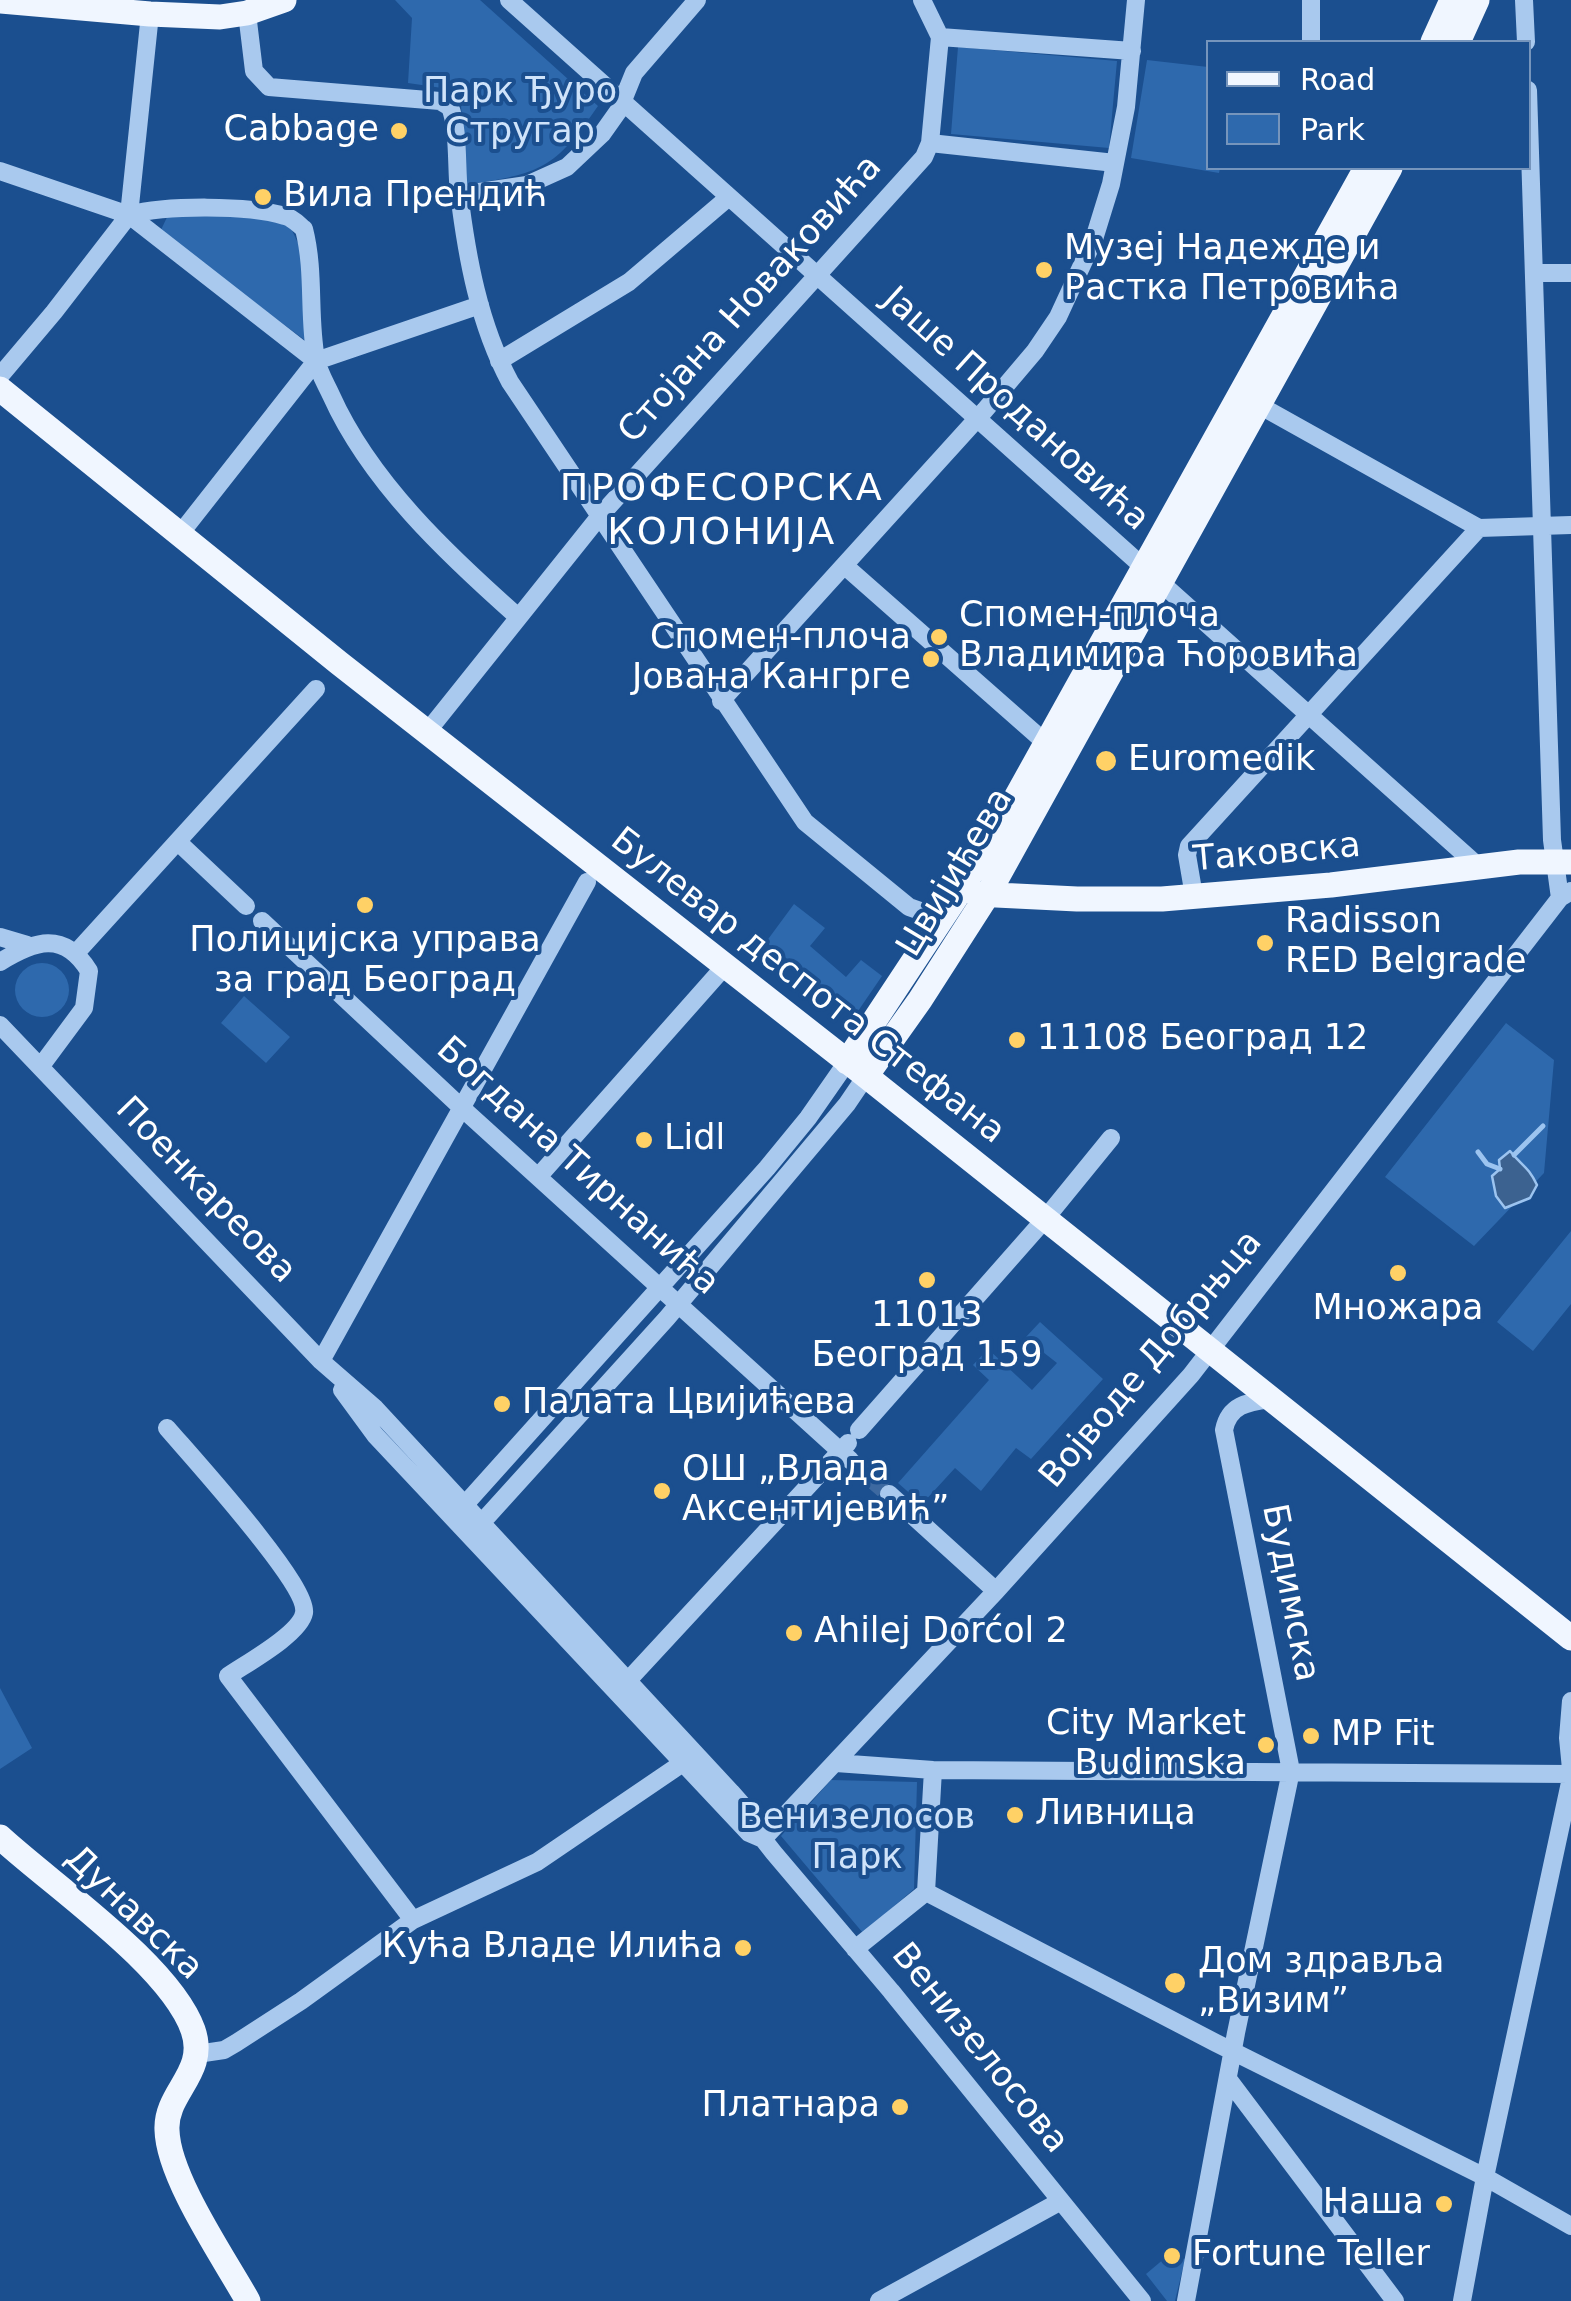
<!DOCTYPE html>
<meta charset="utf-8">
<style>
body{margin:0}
#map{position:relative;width:1571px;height:2301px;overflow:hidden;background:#1b4f8f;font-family:"DejaVu Sans",sans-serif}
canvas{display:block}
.legend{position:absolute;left:1206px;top:40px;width:325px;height:130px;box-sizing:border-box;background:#1b4f8f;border:2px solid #7695bc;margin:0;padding:12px 18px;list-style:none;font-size:30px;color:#fff}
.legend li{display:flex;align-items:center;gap:20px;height:50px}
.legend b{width:50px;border:2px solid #7695bc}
</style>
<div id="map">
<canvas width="1571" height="2301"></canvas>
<ul class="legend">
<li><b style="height:12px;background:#f0f6ff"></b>Road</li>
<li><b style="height:28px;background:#2e69ad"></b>Park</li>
</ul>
</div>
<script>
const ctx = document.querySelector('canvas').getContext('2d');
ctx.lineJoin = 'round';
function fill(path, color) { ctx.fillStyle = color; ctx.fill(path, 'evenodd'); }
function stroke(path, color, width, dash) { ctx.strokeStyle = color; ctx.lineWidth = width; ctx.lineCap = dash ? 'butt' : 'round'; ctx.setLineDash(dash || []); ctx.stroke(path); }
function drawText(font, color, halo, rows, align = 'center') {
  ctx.font = font + ' "DejaVu Sans",sans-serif'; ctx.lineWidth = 8; ctx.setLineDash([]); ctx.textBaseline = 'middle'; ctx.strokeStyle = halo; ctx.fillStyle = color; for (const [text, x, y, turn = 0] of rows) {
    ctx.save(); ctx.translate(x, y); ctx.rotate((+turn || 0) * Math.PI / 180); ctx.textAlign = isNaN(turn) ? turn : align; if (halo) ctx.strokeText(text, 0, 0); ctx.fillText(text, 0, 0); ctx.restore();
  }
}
fill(new Path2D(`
 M395,0H480L598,106C554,170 541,173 466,185L461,105L449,89L408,83L412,18Z
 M958,47L1117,61L1109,148L951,134Z
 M1147,60L1208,67V168H1220L1219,173L1131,158Z
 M169,213L270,219L291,228L302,252L306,341L160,232Z
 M794,904L825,928L810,946L846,977L861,960L882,976L856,1014L766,942Z
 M15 990a27 27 0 1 1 54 0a27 27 0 1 1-54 0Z
 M244,996L290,1037L266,1063L221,1023Z
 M1506,1023L1554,1060L1544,1173L1474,1246L1385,1177Z
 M1571,1231V1304L1533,1351L1497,1322Z
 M1040,1322L1103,1379L1031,1459L1016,1448L981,1491L955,1468L922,1504L898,1483L989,1380L973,1365L988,1349L1032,1390L1057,1363L1025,1338Z
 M0,1688L32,1748L0,1769Z
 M831,1780L917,1782L914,1889L863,1933L781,1836Z
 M1161,2253L1185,2259L1175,2301H1167L1146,2274L1165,2258Z`), '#2e69ad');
const water = new Path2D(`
 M1510,1151C1522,1166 1528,1166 1537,1185L1530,1198L1505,1208L1496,1196L1492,1176L1500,1169L1499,1160Z`);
fill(water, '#3c6290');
stroke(water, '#9cc4f0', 2.5);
stroke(new Path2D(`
 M1478,1152L1487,1164L1500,1169
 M1514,1155L1543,1126`), '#9cc4f0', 5);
stroke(new Path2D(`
 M850,1460L889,1494`), '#3d69a0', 18, [18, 9]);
stroke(new Path2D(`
 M509,0L1479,867
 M1524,0L1526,42
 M247,13L254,71L269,87L440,101L450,107C459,129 456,168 459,193C467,258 479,324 510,382L805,822L909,907L923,912L952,903
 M940,37L1132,51
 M1311,42V0
 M1528,90L1552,840L1560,898
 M930,143L1115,163
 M0,171L129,215L316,361
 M459,195L527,185L567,167L602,134L619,110L634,73L697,0
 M129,215C166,205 248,205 285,216C293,218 298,224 304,229C315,272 308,316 316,359C318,371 326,384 331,395C370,482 447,554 518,617
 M1534,273H1571
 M499,361L629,282L729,197
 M0,376L54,312L129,215L150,14
 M1257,404L1479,528L1571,525
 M180,534L316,361L480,305
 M845,566L1047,744
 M721,701L985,410L1035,351L1058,317L1094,239L1111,184L1126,107L1136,0
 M427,732L599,517L924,157L930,143L940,37L922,0
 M178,842L246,906
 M1194,896L1187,855L1189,846L1479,528
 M262,921L463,1109L850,1460
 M0,937L27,945
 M76,953L316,689
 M0,962C34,941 64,930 89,971L84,1008L41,1066
 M0,1025L321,1361L375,1408L731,1792L760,1825L763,1839L774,1853L891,1991L1142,2301
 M538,1177L725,966
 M321,1361L587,882
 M342,1390L375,1435L749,1833L763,1839
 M167,1428C190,1455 309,1585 304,1613C300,1634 247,1663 228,1676L413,1920
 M859,1430L1045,1219L1111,1138
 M889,1494L996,1591
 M460,1510L767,1168L808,1118L847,1062
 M475,1530L667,1318L847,1104L866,1076
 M621,1688L848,1443
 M1571,1701L1568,1738L1571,1769
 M836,1763L933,1770L1571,1774
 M763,1839L996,1591L1191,1375L1560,898L1571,891
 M926,1892L1216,2043L1485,2177L1571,2226
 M855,1949L926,1892L933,1770
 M197,2054L224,2050L236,2043L301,2001L413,1920L537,1862L690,1758
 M1228,2079L1395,2301
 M879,2301L1061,2201
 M1186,2301L1236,2033L1291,1771L1224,1430C1229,1404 1249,1402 1271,1399
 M1462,2301L1485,2177L1571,1778`), '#a9c9ee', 18);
stroke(new Path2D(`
 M0,1L150,14L220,17L247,13L284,0
 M1433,42L1452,0
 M1458,42L1477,0
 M0,389L339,663L866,1076L1571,1638
 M976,894L1077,899H1162L1331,885L1519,862H1571
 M847,1062L962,888L1009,810L1366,168
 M866,1076L920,1000L988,894L1390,168
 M0,1837C52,1885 170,1965 193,2030C208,2073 165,2092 167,2130C168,2177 224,2258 248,2301`), '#f0f6ff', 25);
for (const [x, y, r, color] of [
 [399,131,10,"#ffd166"],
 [263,197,10,"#ffd166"],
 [1044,270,10,"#ffd166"],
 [939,637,10,"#ffd166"],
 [931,659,10,"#ffd166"],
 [1106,761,12,"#ffd166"],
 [365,905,10,"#ffd166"],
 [1265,943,10,"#ffd166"],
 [1017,1040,10,"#ffd166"],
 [644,1140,10,"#ffd166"],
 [1398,1273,10,"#ffd166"],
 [927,1280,10,"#ffd166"],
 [502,1404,10,"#ffd166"],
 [662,1491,10,"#ffd166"],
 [794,1633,10,"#ffd166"],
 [1311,1736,10,"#ffd166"],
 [1266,1745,10,"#ffd166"],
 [1015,1815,10,"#ffd166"],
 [743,1948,10,"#ffd166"],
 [1175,1983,12,"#ffd166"],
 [900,2107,10,"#ffd166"],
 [1444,2204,10,"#ffd166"],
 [1172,2256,10,"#ffd166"]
]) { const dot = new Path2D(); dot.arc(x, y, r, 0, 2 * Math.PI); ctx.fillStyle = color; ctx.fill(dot); stroke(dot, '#1b4f8f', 4); }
drawText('35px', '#cfe3fa', '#1b4f8f', [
 ["Парк Ђуро",520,93],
 ["Стругар",520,133],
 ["Венизелосов",857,1819],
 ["Парк",857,1859]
]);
drawText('35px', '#fff', '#1b4f8f', [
 ["Cabbage",379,131,"right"],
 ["Вила Прендић",283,197],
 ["Музеј Надежде и",1064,250],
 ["Растка Петровића",1064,290],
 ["Спомен-плоча",959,617],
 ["Владимира Ћоровића",959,657],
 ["Спомен-плоча",911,639,"right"],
 ["Јована Кангрге",911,679,"right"],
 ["Euromedik",1128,761],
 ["Radisson",1285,923],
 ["RED Belgrade",1285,963],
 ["Полицијска управа",365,942,"center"],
 ["за град Београд",365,982,"center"],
 ["11108 Београд 12",1037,1040],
 ["Lidl",664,1140],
 ["Множара",1398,1310,"center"],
 ["11013",927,1317,"center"],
 ["Београд 159",927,1357,"center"],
 ["Палата Цвијићева",522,1404],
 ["ОШ „Влада",682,1471],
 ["Аксентијевић”",682,1511],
 ["Ahilej Dorćol 2",814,1633],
 ["City Market",1246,1725,"right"],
 ["Budimska",1246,1765,"right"],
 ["MP Fit",1331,1736],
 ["Ливница",1035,1815],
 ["Кућа Владе Илића",723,1948,"right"],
 ["Дом здравља",1198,1963],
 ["„Визим”",1198,2003],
 ["Платнара",880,2107,"right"],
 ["Наша",1424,2204,"right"],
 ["Fortune Teller",1192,2256]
], 'left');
drawText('35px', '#fff', '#1b4f8f', [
 ["Стојана Новаковића",751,300,-48],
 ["Јаше Продановића",1015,410,42],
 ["Таковска",1277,854,-5],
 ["Цвијићева",956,873,-59],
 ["Булевар деспота Стефана",807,987,38],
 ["Богдана Тирнанића",577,1167,42],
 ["Поенкареова",205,1191,46],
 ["Војводе Добрњца",1152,1360,-50],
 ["Будимска",1289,1593,79],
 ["Дунавска",133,1914,44],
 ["Венизелосова",979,2049,51]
]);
ctx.letterSpacing = '2.5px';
drawText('38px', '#fff', '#1b4f8f', [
 ["ПРОФЕСОРСКА",722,490],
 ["КОЛОНИЈА",722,534]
]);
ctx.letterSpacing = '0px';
</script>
